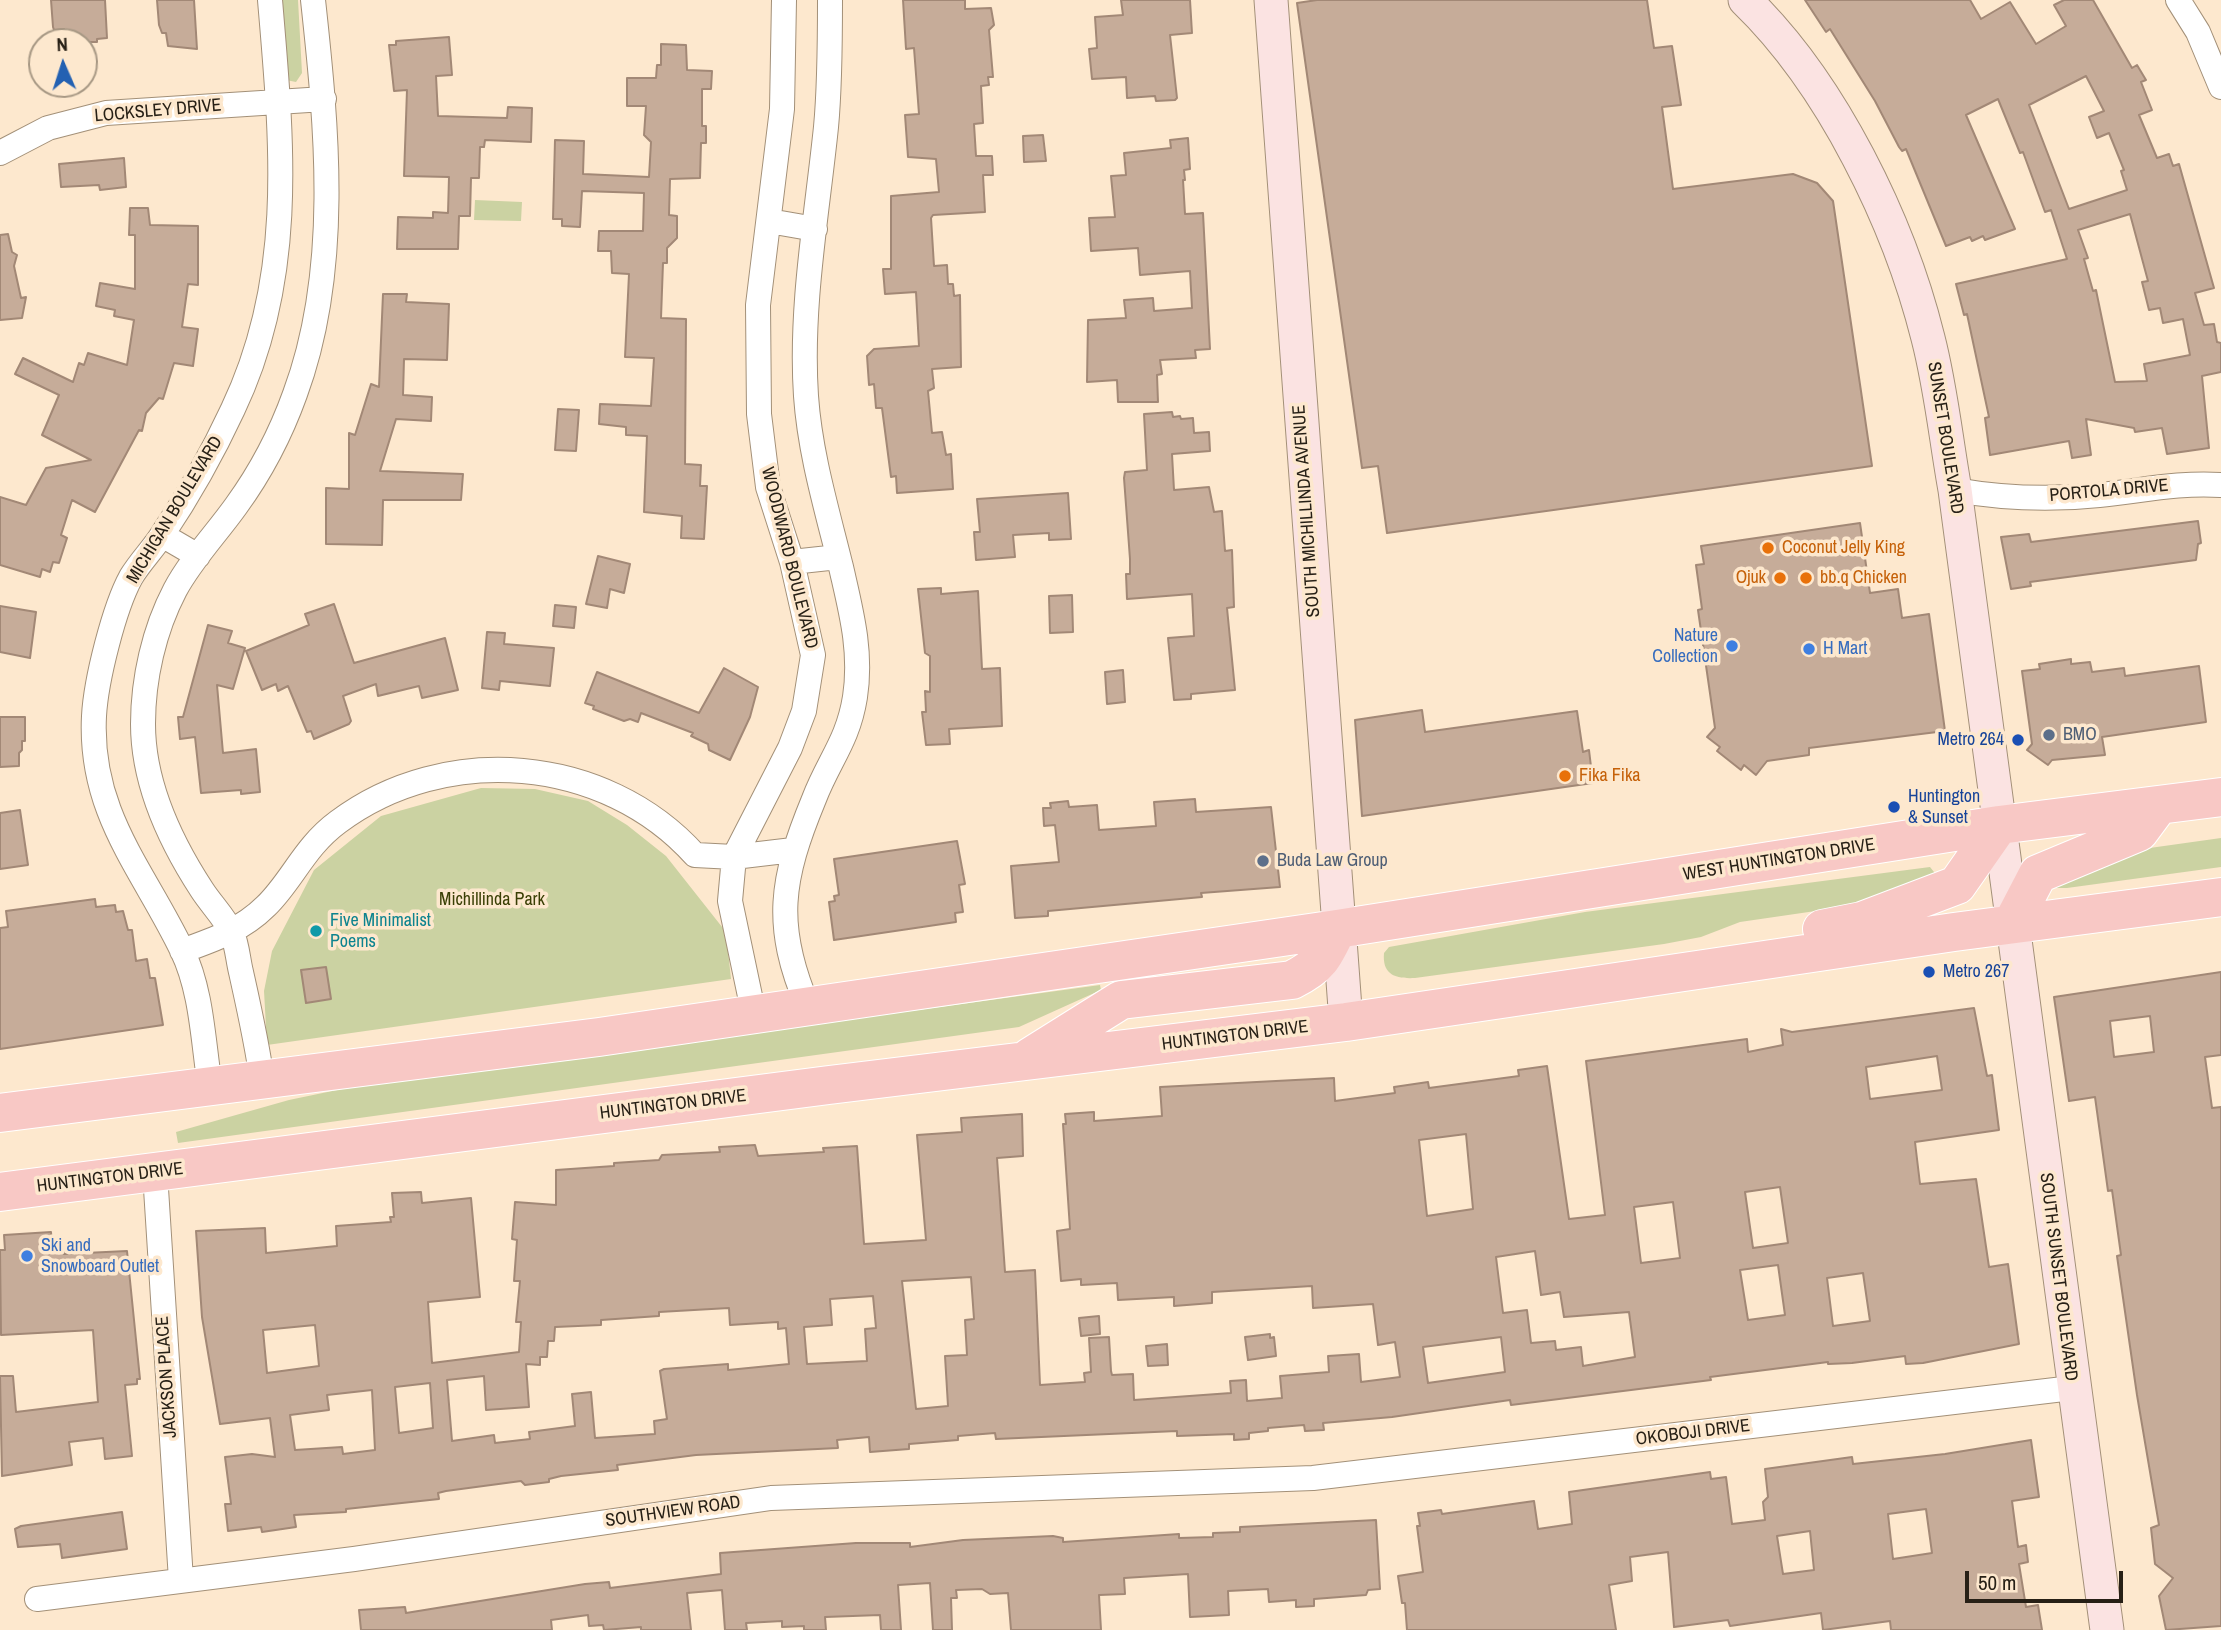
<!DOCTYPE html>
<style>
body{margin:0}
#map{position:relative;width:2221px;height:1630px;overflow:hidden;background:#fde8ce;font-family:"Archivo Narrow",sans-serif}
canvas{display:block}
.north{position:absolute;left:28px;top:28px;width:70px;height:70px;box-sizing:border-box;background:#fde8ce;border:2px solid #a79884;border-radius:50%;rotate:357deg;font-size:19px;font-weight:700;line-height:28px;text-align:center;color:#272016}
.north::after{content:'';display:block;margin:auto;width:24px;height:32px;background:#2361b2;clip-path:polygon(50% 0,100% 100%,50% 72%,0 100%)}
.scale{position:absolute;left:1965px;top:1571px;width:158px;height:32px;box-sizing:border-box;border:4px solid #272016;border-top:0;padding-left:9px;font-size:21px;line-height:24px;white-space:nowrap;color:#272016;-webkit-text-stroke:5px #fde8ce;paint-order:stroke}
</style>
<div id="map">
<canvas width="2221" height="1630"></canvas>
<div class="north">N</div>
<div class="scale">50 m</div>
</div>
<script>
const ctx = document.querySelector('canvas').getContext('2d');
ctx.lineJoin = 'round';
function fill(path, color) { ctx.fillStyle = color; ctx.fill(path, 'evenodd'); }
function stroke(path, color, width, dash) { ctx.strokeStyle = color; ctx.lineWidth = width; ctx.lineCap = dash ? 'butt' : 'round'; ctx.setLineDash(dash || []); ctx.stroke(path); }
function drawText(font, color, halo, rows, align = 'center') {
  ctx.font = font + ' "Archivo Narrow",sans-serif'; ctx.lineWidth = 7; ctx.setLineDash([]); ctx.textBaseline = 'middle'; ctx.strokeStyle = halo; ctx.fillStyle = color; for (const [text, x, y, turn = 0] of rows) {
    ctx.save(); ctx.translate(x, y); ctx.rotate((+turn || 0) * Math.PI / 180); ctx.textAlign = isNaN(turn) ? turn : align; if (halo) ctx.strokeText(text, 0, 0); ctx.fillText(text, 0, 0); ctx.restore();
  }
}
fill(new Path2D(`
 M276,0H298L302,73L296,82L286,80Z
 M475,200L522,202L521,221L474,220Z
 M481,788L535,789L588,801L627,825L666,856L726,932L731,979L267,1045L264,991L272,951L314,870L381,816Z
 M2221,838V867L2067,888H2056L2052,883L2107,854Z
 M1930,867L1938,877L1898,899L1740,922L1701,937L1664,944L1415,978C1396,979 1382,975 1384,953L1389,947L1585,912Z
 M1100,985L1101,990L1019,1027L178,1143L176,1132L289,1100L342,1089Z`), '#cbd2a2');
const building = new Path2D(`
 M51,0H105L107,38L97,39V42H65L64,29L54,30L53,27Z
 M157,0H194L197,49L168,46L166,33H162L159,25Z
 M903,0H965V9L991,8L994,25L989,30L993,77H988L989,85L981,86L983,123L974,124L976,156H992L993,175H983L985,212L933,215L931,218L934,266L947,265L948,284H953L954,296L960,295L961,367L932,369L934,388L928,391L932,433L942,432L946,455L951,454L953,489L897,493L896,476L891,477L882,408H876L874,384L869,385L867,356L874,349L919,346L916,292L885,294L883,269H891V196L939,192L936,159L908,157L905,115L919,114L914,48L906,49Z
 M1121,0H1190L1192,33L1170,35L1177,98L1175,100L1156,101L1155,96L1127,98L1126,77L1092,79L1089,49L1097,48L1095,17L1123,15Z
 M1317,0H1647L1654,48L1672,46L1681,105L1662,107L1673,189L1793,174L1817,183L1833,201L1872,466L1387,533L1378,466L1362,468L1297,3Z
 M1805,0H1970L1981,19L2010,2L2036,44L2066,26L2054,5L2064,0H2093L2132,68L2137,65L2146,80L2141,82L2152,110L2139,115L2157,158L2169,154L2173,166L2179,164L2214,288L2195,293L2204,325L2214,324L2217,342L2221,343V372L2202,376L2209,448L2167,454L2162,428L2135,432L2134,428L2086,419L2091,455L2072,458L2069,441L1990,455L1985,418L1989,417L1967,314L1964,315L1956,284L2067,259L2051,210L2045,212L2023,152L2020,153L1998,99L1966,115L2015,229L1985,240L1983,236L1972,241L1970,237L1946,246L1906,149L1902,151L1899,147L1875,101L1830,29L1826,32ZM2086,76L2104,111L2089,117L2097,138L2109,133L2124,170L2121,171L2127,190L2069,209L2029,105ZM2130,214L2148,281L2142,282L2149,310L2160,308L2163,323L2183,319L2190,355L2144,364L2147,381L2115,382L2096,290L2093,291L2084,259L2088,258L2078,230Z
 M449,37L452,75L436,76L438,116L507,118L508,107L532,108L531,142L485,140L484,147H480L479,178H471L470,216H459L458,249H397L398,217L433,218V212L448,213L449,177L404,176L407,90L394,91L389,45H396V41Z
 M661,44L686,45L687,70L712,71L711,89H702V126H706V143H701L700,178L670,179L669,215L677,216V238L667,248V263H663L661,318L686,319L685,464L701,465L700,486H707L704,539L681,538L682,516L644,512L647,436L626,435V427L599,424L600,404L651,406L654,358L625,357L629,274L612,273L611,251H598L599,231H643L644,193L582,191L580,227L562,226V219H553L555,140L584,141L583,174L649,177L651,142L644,135L646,106H627V78H656L657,65H661Z
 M1043,135L1046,161L1024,162L1023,136Z
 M1188,138L1190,169L1184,170L1185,180H1183L1185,214L1203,213L1210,349L1195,350L1196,358L1160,360L1162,374L1157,375L1158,402H1118L1117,380L1087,382L1088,320L1126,318L1124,300L1153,298L1154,311L1192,308L1190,271L1140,275L1138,248L1091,251L1089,218L1115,217L1111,176L1126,175L1124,153L1171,148L1170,140Z
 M124,158L126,187L100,190L99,185L61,187L59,164Z
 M130,208H148L150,225L198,226V285L188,284L182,327L198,329L193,366L174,363L163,399L159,398L146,413L142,431L139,430L95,512L72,500L61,535L67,538L59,563L53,562L50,572L42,569L40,577L0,565V497L26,505L46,468L91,460L42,435L59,395L15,374L23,358L73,382L79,363L84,365L88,353L127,365L134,320L114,316L115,310L96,306L100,283L135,289V235H129Z
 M8,234L12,252L17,255L14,266L21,298L26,297L22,318L0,320V235Z
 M383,294H407L406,302L449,304L447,360L404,359L403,395L432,397L431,421L396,419L380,471L463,474L461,500H383L382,545L326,544V488L349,489V433L355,435L371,384L379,387Z
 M558,409L579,410L576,451L555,450Z
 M1172,412L1173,417L1180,416L1181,419L1193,418L1194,433L1209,432L1210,451L1172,454L1174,490L1209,487L1214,512L1222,511L1225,551L1232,550L1234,607L1227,608L1235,690L1191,694V699L1174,700L1168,638L1194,636L1192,594L1127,599L1126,574H1130V559L1124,478L1125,472L1147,470L1144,414Z
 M1068,493L1071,539L1049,540V533L1013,535L1015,557L976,560L974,532H980L977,499Z
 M2198,521L2201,543L2198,544L2196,560L2030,582L2031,586L2011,589L2001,537L2029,534L2031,542Z
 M1860,523L1870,593L1898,589L1902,618L1929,614L1945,731L1809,748V755L1767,761L1756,775L1744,765L1741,770L1717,751L1720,747L1707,737L1715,728L1698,610L1702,609L1696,565L1704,564L1701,546Z
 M598,556L630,564L624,593L610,589L607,608L586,604Z
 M941,588V594L978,591L982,669L1000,668L1002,726L949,729L950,744L926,745L922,712H926L925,691L930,692V656L925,653L918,589Z
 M1072,595L1073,632L1050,633L1049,596Z
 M334,604L354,663L445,638L458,690L422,698L419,686L378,696L376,684L343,696L351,721L349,724L314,739L311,731L307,732L288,686L278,691L276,684L262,690L246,651L309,625L305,614Z
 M555,605L576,607L574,628L553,626Z
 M0,606L36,612L30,658L0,652Z
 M208,625L232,631L228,643L245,648L233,689L217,685L223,753L256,749L260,792L241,794V790L201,793L195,737L180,739L178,717H183Z
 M487,632L505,633L504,644L554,648L550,686L500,681L499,690L482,688Z
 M2071,659V664L2090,662L2092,672L2124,668L2125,676L2199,666L2206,722L2102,737L2105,755L2052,760L2048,765L2027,750L2032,744L2022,671L2040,669L2039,664Z
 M724,668L758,687L750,717L730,760L709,750L708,744L691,736L693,733L641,713L638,722L630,719L624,721L593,709L594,706L585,703L597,672L699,713Z
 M1123,670L1125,702L1107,704L1105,672Z
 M1422,710L1425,732L1577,711L1583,752L1589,750L1593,783L1362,816L1355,720Z
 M0,717H25V741H22V750L19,753V766L0,767Z
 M1195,799L1196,812L1271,807L1280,887L1201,893L1202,897L1048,911V916L1015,918L1011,866L1059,862L1055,825L1044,826L1043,808H1051L1050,803L1068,801L1069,807L1097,805L1099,830L1156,826L1154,802Z
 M20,810L28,865L0,869V813Z
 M957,841L965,884L959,885L963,912L955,913L956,922L834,940L829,902L835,901L834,896L839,895L834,859Z
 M95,899L96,907L115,905L116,912L123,911L128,930H132L136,961L147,959L150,978H155L163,1025L0,1049V928L8,927L6,911Z
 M326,967L331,999L306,1003L301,970Z
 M2221,972V1055L2205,1057L2212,1108L2221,1107V1626L2166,1630L2159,1596L2173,1578L2155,1564L2151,1528L2159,1525L2137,1395L2117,1256L2121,1255L2112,1190L2108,1191L2095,1097L2069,1101L2054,997ZM2150,1016L2154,1052L2114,1057L2110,1021Z
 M1974,1008L1987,1076L1992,1075L1999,1130L1915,1142L1920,1184L1976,1179L1989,1267L2008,1264L2019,1344L1923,1363L1906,1364L1905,1356L1852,1363L1828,1364V1362L1710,1377L1711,1380L1511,1405L1510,1400L1392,1417L1323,1423L1324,1430L1305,1431L1304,1425L1268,1428V1431L1249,1433V1439L1234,1440V1434L1177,1436V1431L996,1439L995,1433L958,1436V1440L909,1444V1449L870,1452L869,1437L837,1440L838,1448L696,1455L617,1465L618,1470L561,1476L549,1479V1482L525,1485L521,1481L446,1491L438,1493L439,1499L346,1509V1512L294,1515L296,1527L262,1532L261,1527L228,1531L225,1504H231L225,1457L252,1454L275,1457L270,1418L220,1424L202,1317L196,1231L265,1228L266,1253L337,1246L336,1226L391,1222L390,1217H394L392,1193L421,1192L422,1203L471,1198L480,1297L428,1302L432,1363L519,1352L521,1322H516L520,1281H514L517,1240L512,1239L515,1202L556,1205V1170L614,1166V1163L659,1160L662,1155L720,1152L719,1147L755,1145L758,1156L824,1152L823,1148L857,1146L864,1244L926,1240L917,1135L962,1132L961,1118L1022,1114L1023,1156L997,1158L1005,1272L1035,1270L1040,1385L1085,1382L1084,1373L1091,1372L1089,1338L1109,1337L1111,1371L1112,1375L1133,1374L1134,1400L1231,1393L1230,1381L1246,1380L1247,1401L1282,1398L1280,1376L1329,1372L1328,1356L1359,1354L1361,1382L1400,1377L1395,1342L1378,1345L1373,1304L1313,1308L1312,1286L1212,1292V1303L1174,1306V1297L1118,1300L1117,1283L1081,1285V1279L1061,1281L1057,1231L1070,1229L1063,1124H1066L1065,1114L1094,1112V1121L1162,1116L1160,1087L1334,1078L1335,1101L1395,1093L1394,1087L1428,1082L1429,1088L1519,1076L1518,1070L1547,1066L1569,1219L1605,1215L1586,1061L1747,1039L1748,1052L1783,1045L1781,1029L1792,1032ZM1937,1056L1942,1090L1870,1099L1866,1067ZM1466,1134L1473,1209L1427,1216L1419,1140ZM1780,1187L1788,1243L1753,1248L1745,1192ZM1673,1202L1680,1258L1641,1263L1634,1207ZM1535,1251L1541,1295L1560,1292L1564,1317L1629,1312L1635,1357L1583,1366L1581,1347L1556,1350L1555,1341L1531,1343L1527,1310L1503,1313L1496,1257ZM1778,1265L1785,1315L1748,1320L1740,1270ZM1863,1273L1870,1321L1833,1326L1827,1278ZM971,1277L974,1319L965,1320L967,1355L945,1356L948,1406L916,1409L902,1281ZM873,1296L876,1328L865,1329L867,1361L807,1364L804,1327L832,1325L830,1299ZM729,1308L730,1325L778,1322V1329L786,1328L789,1364L728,1370V1364L664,1369L660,1371L667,1419L654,1421L655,1434L595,1438L591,1392L572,1394L575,1426L529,1432L530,1439L495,1443L494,1435L452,1441L447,1380L484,1376L486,1410L529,1407L526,1364L540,1365V1357H547L548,1341H554L555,1327L601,1325V1320L659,1316V1312ZM315,1325L319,1366L267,1373L263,1330ZM1501,1337L1505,1372L1428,1383L1423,1347ZM430,1383L433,1428L399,1433L395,1387ZM372,1390L375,1450L343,1454L342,1447L295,1450L290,1415L329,1410L327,1395Z
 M51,1232L52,1246L63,1245L64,1254L127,1251L140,1379H137V1384L125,1385L132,1456L105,1459L103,1438L69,1442L72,1465L2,1476L0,1376H13L16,1412L98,1402L93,1330L1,1335L0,1250H5L4,1235Z
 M1099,1316L1100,1334L1081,1336L1079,1318Z
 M1270,1334V1338L1274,1337L1276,1356L1248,1360L1245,1337Z
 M1167,1344L1168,1365L1148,1366L1146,1346Z
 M2031,1440L2039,1497L2012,1501L2018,1547L2026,1545L2028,1562L2019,1564L2026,1607L2038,1605L2042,1630H1891L1890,1621L1823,1630L1821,1613L1730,1626L1728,1620L1674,1627L1668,1552L1630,1557L1632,1581L1609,1585L1616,1630H1407L1405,1603H1402L1398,1576L1423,1572L1417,1526H1420L1418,1513L1441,1510L1442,1514L1534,1501L1538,1529L1572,1524L1569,1492L1710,1472L1711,1479L1726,1477L1732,1524L1765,1520L1763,1502L1768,1497L1765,1469L1852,1457L1853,1464L1945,1454ZM1926,1509L1932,1553L1893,1559L1888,1514ZM1810,1531L1814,1570L1783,1574L1777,1536Z
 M122,1512L127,1549L62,1558L60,1544L18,1547L15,1529L21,1526Z
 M1376,1520L1380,1589L1368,1590L1366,1595L1314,1599V1606L1296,1607V1600L1269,1602L1268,1589L1228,1591L1229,1615L1190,1617L1188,1574L1124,1578L1125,1594L1099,1595L1101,1630H1011L1008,1593L990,1594L982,1589L956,1590L957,1598H951L952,1630H933L930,1583L898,1585L901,1630H881L880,1615L825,1617L826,1630H804V1626L782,1627V1621L746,1623L747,1630H725L722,1590L687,1593L691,1630H641V1627L604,1630L603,1625L589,1626L588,1615L551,1620L552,1630H361L359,1610L405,1607L406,1613L585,1584L609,1582L610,1588L721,1574L720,1553L856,1543H910V1547L963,1540L1053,1536L1063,1538V1542L1179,1534V1538L1213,1537V1533L1240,1532V1527Z`);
fill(building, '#c6ac99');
stroke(building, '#a28876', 2);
const street = new Path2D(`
 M2178,0L2198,32L2221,87
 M0,153L48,128L106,113L324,99
 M769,221L815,229
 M1955,490C2001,498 2052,500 2099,495C2140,491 2179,482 2221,485
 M162,535L198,556
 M792,562L838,557
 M182,951C213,940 242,930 266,906C292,881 304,847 338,822C445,742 605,755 695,855L734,857L793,850
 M808,1007C773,925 781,879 814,799C829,760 848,741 855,697C862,651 851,611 841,567C827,510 810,454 806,396C800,307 817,215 826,127C830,85 830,42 830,0
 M754,1015L730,901L734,857L790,748L804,711L813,655L792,562L768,487L759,414L758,305L782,109L784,0
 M262,1080C257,1043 249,1008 241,972C238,960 237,944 232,933C225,918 211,904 202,890C170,841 143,784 143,724C143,679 154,630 175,590C191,560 216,534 236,506C260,473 281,433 295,394C341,270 327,128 313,0
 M210,1086C203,1042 202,991 182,950C143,869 89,813 94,716C96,680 114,608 131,577C140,562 153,549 162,535C189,495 213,452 233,409C296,277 282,142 270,0
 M155,1173L181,1580
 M37,1599L354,1559L771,1498L1313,1478L2072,1388`);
const secondary = new Path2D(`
 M1271,0L1346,1022
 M1745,0C1832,84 1899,222 1928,338C1941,388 1946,440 1955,490L2107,1630`);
const primary = new Path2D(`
 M2012,924L2038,874L2139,832L2159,805
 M1822,929L1862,921L1957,885L1999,825
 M1030,1057L1121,1000L1292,980C1320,966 1324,957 1337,929
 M0,1113L599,1037L1337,929L1999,825L2221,797
 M0,1192L829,1085L1346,1022L1954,932L2221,897`);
stroke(street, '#a39078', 26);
stroke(secondary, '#a39078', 35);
stroke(primary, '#fff', 40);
stroke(street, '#fff', 24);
stroke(secondary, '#fbe3e2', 33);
stroke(primary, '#f8c8c5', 38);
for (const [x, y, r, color] of [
 [1768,548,7,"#e8710a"],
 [1780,578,7,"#e8710a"],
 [1806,578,7,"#e8710a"],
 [1732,646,7,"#3f7fe0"],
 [1809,649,7,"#3f7fe0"],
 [2049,735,7,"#5c6f8a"],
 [2018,740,7,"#1a4fb4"],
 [1565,776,7,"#e8710a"],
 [1894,807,7,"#1a4fb4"],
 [1263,861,7,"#5c6f8a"],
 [316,931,7,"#0f9aa8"],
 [1929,972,7,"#1a4fb4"],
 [27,1256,7,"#3f7fe0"]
]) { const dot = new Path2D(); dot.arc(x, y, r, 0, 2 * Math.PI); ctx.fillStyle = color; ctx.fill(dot); stroke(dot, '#fde8ce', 2.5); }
drawText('18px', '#272016', '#fde8ce', [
 ["LOCKSLEY DRIVE",158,111,-5],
 ["SUNSET BOULEVARD",1945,438,81],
 ["PORTOLA DRIVE",2109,491,-5],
 ["MICHIGAN BOULEVARD",175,510,-59],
 ["SOUTH MICHILLINDA AVENUE",1307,511,-94],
 ["WOODWARD BOULEVARD",789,558,76],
 ["WEST HUNTINGTON DRIVE",1779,860,-9],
 ["HUNTINGTON DRIVE",1235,1036,-7],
 ["HUNTINGTON DRIVE",673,1105,-7],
 ["HUNTINGTON DRIVE",110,1178,-7],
 ["SOUTH SUNSET BOULEVARD",2058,1277,83],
 ["JACKSON PLACE",167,1377,-94],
 ["OKOBOJI DRIVE",1693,1433,-7],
 ["SOUTHVIEW ROAD",673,1512,-8]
]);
drawText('18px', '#c56008', '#fde8ce', [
 ["Coconut Jelly King",1782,548],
 ["Ojuk",1766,578,"right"],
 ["bb.q Chicken",1820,578],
 ["Fika Fika",1579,776]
], 'left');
drawText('18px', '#366cbe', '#fde8ce', [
 ["Nature",1718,636,"right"],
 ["Collection",1718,657,"right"],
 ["H Mart",1823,649],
 ["Ski and",41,1246],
 ["Snowboard Outlet",41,1267]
], 'left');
drawText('18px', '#4e5e75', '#fde8ce', [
 ["BMO",2063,735],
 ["Buda Law Group",1277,861]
], 'left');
drawText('18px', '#164399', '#fde8ce', [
 ["Metro 264",2004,740,"right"],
 ["Huntington",1908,797],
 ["& Sunset",1908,818],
 ["Metro 267",1943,972]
], 'left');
drawText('18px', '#3a3f05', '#fde8ce', [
 ["Michillinda Park",492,900]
]);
drawText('18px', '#0d838f', '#fde8ce', [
 ["Five Minimalist",330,921],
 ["Poems",330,942]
], 'left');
</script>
